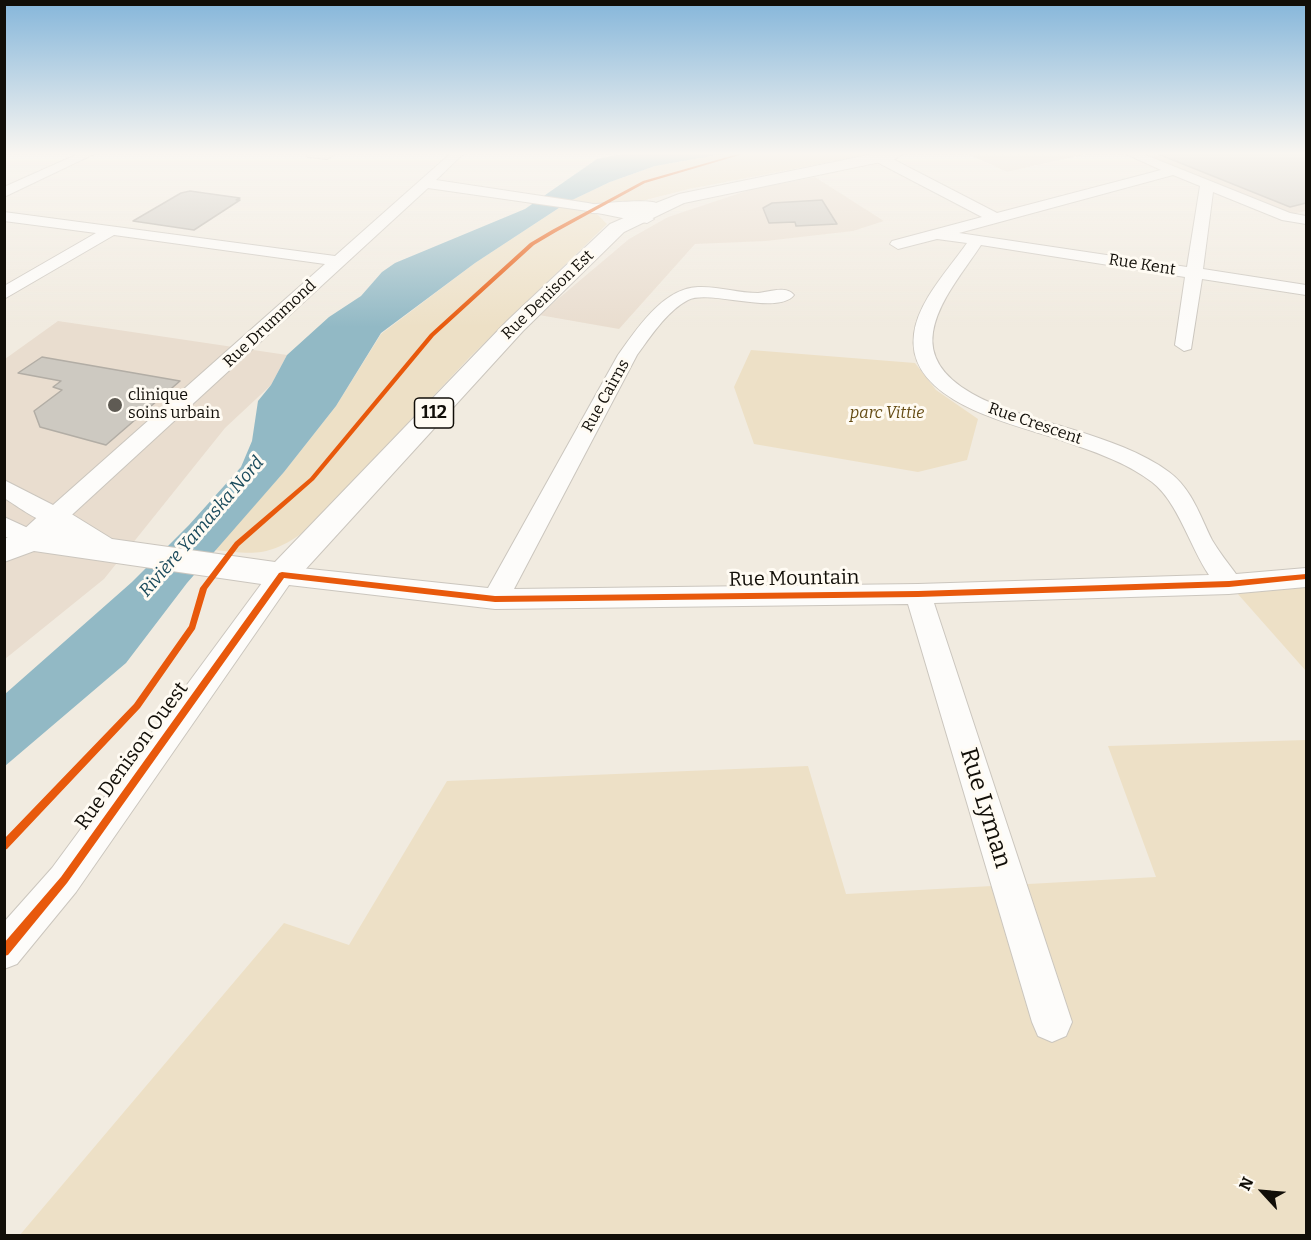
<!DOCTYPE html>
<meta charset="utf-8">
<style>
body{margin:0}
#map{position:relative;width:1311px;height:1240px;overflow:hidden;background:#f1ebe0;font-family:Bitter,serif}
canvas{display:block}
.frame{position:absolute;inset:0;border:6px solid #110e08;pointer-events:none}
.north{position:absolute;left:1233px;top:1162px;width:60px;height:60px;-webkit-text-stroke:4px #fffbf3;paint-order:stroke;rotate:296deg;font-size:16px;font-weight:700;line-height:24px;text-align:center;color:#110e08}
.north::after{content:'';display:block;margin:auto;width:21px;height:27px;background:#110e08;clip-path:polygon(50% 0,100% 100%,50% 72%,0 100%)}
</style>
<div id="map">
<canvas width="1311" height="1240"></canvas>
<div class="frame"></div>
<div class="north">N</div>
</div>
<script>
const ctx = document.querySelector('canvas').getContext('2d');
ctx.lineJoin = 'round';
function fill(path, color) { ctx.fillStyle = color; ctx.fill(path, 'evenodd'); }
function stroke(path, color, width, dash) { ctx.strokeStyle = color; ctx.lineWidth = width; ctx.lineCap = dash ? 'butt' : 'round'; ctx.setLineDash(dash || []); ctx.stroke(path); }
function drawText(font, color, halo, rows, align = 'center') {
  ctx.font = font + ' Bitter,serif'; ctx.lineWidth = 6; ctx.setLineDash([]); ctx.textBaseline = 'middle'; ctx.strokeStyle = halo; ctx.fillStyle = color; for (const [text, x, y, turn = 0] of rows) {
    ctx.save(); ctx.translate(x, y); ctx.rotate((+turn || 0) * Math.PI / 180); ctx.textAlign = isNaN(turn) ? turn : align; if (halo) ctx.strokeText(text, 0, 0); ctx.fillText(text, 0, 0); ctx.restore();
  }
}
fill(new Path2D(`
 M968,154H1086L1007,172Z
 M1136,154H1306V211L1288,215Z
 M815,177L884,221L853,231L766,241L695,244L619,329L539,315L629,239L668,217L752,189Z
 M58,321L287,355L271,385L225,428L104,579L5,659V359Z`), '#e9ddcf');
fill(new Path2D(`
 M723,154H872L689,189L634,203L596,204L592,209L607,224L469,358L308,529C271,556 258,555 214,550L284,472L336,406L381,334L475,263L568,202L610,182L655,166Z
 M751,350L915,363L936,390L978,419L967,460L918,472L754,444L734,387Z
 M1306,576V671L1229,584Z
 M1306,740V1235L19,1236L284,923L349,945L447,781L808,766L846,894L1156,877L1108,746Z`), '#ede0c6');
fill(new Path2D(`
 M622,154H723L655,166L610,182L568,202L475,263L381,333L336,406L284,472L187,583L126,663L5,766V694L132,582L189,525L241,467L252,441L258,401L271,385L287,355L329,317L361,296L382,272L395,263L525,209L597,159Z`), '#92b9c5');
const building = new Path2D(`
 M1158,154H1306V203L1290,207Z
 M190,191L240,198L236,200H240L194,230L133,221L181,193Z
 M822,200L837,224L796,226L795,222L769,223L763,208L772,203Z
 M42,357L180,381L106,445L40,427L34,411L62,390L53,387L61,381L18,373Z`);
fill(building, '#cdc9c1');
stroke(building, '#b2ada5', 1.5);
const minor = new Path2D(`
 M78,154H94L4,197V187Z
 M307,154H333L334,155L327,159L308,157Z
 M450,154H463L436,180L588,203L647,215L654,219L647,223L588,211L428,188L63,523C44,528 21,508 4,498V480L53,505L325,264L114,235L4,299V286L96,233L4,221V212L335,256Z
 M873,154H883L997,213L1161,170L1126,154H1143L1290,213L1306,216V224L1282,220L1213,192L1203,269L1306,285V295L1202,279L1191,349L1184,351L1175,345L1185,277L981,245C964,271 938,301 933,332C923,395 1030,416 1074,430C1106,440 1142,452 1169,472C1192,489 1200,516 1212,540C1219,552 1228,563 1236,574L1306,568V587L1229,594L934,603L1072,1022L1066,1036L1052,1042L1038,1036L1032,1022L908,604L495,609L289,585L76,892L17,964L4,969V922L52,868L273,568L282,566L488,588L618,355C636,330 663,288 698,287C718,286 738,293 758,293C769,292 786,285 794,295C778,316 709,289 688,300C667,311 650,337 637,355L514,589L918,584L1209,575C1190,547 1178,502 1152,482C1126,462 1092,451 1061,440C1014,424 905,402 914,334C918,301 949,269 967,243L937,239L898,249L890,244L892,241L982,217L873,160ZM1173,175L1200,186L1187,267L959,233Z
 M4,517L41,534L44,540L41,546L32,549L4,536Z`);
const major = new Path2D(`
 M873,154H903L895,159L684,203L624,232L523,331L293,583L282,587L34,551L4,562V539L21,532L45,510L55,507L65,510L112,539L275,562L507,321L610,224L633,214L591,213L588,209L591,205C601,203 650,199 656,203L679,194Z`);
stroke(minor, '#cbc6be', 2);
stroke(major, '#cbc6be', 2);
fill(minor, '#fdfcfa');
fill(major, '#fdfcfa');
fill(new Path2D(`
 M738,154H743L645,183L556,232L534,245L434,336L314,480L239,546L207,589L195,629L140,708L7,849L4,850V839L134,704L189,626L200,588L235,542L310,478L430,334L530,243L552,230L643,181Z
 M282,572L495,596L918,591L1229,581L1306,574V579L1229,587L918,597L495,602L284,578L67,883L8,955L4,956V943L61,877L279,573Z`), '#e8590c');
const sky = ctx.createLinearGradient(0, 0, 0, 327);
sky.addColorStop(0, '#85b6da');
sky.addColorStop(0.47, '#f9f6f1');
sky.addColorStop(1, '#f9f6f100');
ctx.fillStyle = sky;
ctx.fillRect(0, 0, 1311, 327);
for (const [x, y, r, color] of [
 [115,405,8,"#5f5b54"]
]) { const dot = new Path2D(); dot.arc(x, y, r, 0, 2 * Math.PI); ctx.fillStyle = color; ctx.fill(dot); stroke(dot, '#fffbf3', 2); }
drawText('16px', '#110e08', '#fffbf3', [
 ["Rue Kent",1142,265,9],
 ["Rue Denison Est",548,295,-44],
 ["Rue Drummond",270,324,-43],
 ["Rue Cairns",606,396,-61],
 ["Rue Crescent",1035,424,19]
]);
drawText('16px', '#110e08', '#fffbf3', [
 ["clinique",128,396],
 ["soins urbain",128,414]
], 'left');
drawText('italic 16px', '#654c14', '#fffbf3', [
 ["parc Vittie",887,414]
]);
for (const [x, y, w] of [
 [434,413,39]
]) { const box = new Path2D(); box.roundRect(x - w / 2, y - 15, w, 30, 4.5); ctx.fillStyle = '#fffbf3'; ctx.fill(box); stroke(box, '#110e08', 1.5); }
drawText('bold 18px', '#110e08', null, [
 ["112",434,413]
]);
drawText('italic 18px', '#1a4a5b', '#fffbf3', [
 ["Rivière Yamaska Nord",202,527,-49]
]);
drawText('20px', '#110e08', '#fffbf3', [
 ["Rue Mountain",794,579,-1],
 ["Rue Denison Ouest",132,756,-54]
]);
drawText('24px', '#110e08', '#fffbf3', [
 ["Rue Lyman",985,808,73]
]);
</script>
